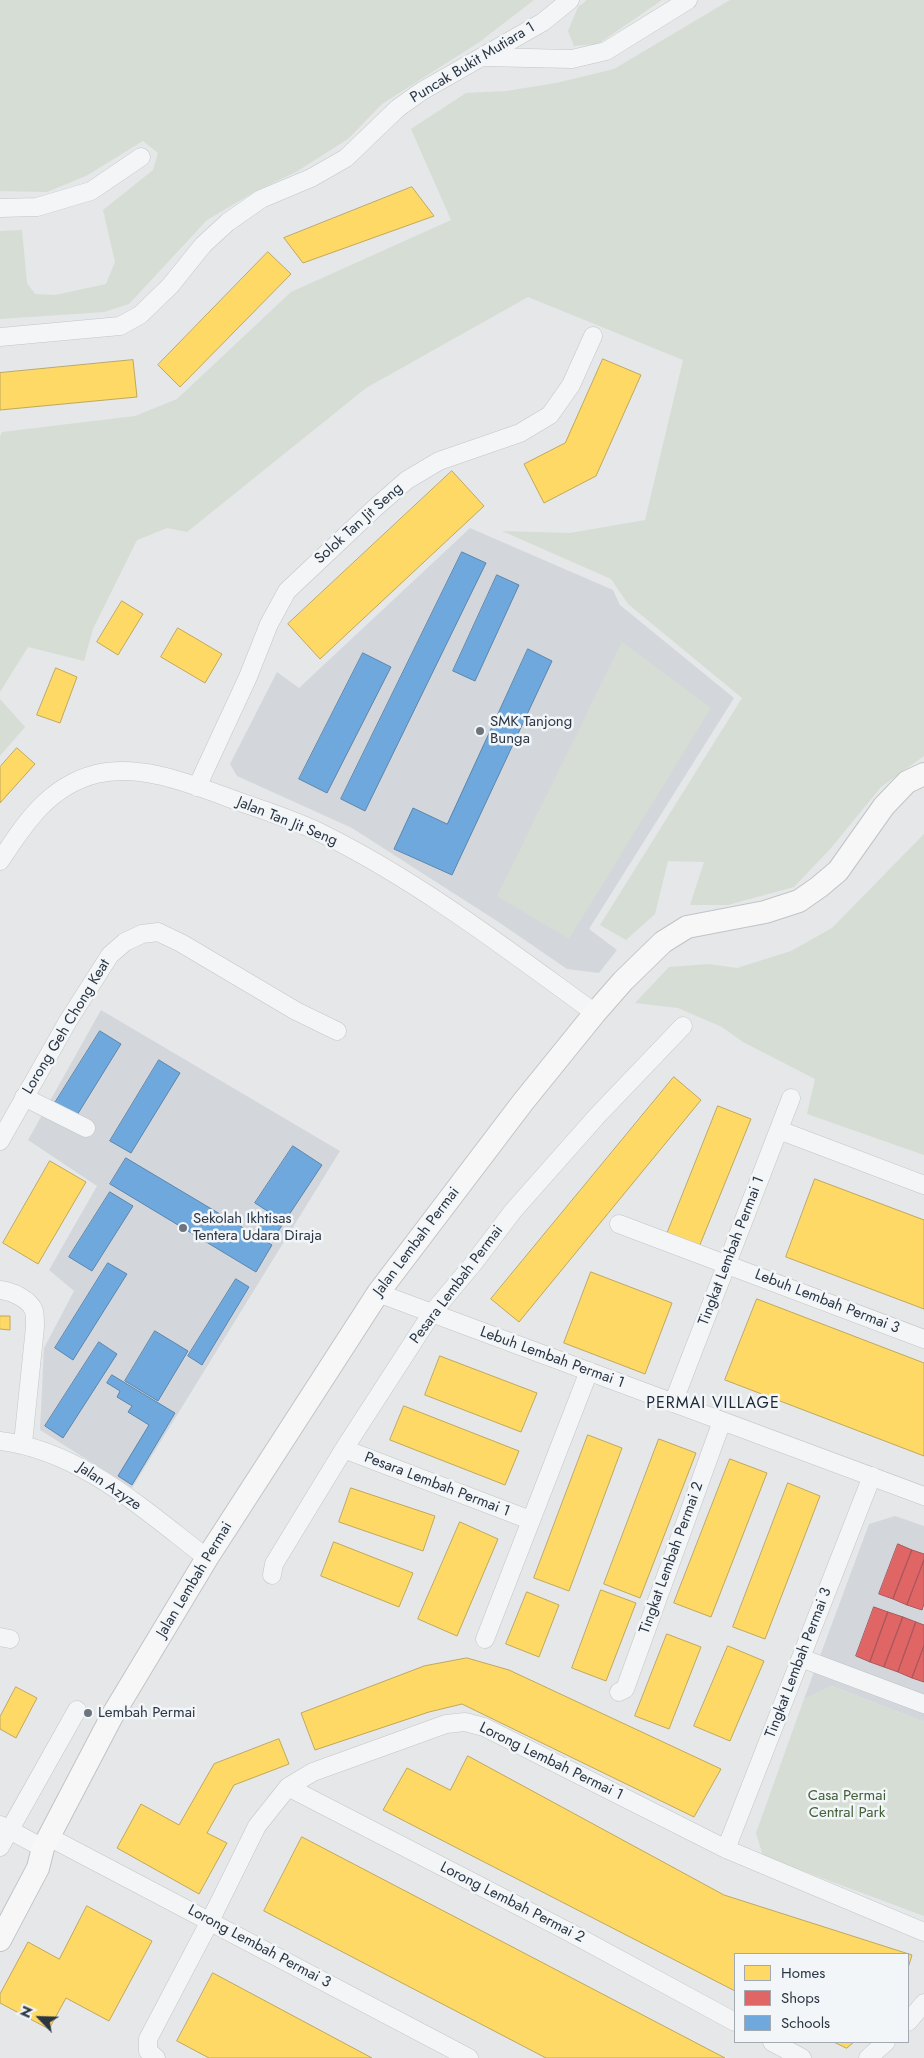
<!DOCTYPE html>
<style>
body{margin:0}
#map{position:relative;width:924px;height:2058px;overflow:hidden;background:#e5e7e9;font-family:Jost,sans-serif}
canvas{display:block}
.legend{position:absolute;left:734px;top:1953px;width:175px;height:90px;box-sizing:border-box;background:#f3f6f8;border:1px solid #a3a9b0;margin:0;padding:6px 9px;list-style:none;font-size:15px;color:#2b3644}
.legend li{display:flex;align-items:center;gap:10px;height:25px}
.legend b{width:25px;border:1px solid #a3a9b0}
.north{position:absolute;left:15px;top:1993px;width:50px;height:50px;-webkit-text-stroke:4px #f3f6f8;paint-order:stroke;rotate:294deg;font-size:14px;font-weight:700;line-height:20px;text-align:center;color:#2b3644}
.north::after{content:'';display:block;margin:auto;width:18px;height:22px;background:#2b3644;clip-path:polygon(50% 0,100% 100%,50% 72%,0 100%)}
</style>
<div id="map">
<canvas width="924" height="2058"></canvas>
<ul class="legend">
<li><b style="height:14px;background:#ffd966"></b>Homes</li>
<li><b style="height:14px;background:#e06666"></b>Shops</li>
<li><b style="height:14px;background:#6fa8dc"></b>Schools</li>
</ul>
<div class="north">N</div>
</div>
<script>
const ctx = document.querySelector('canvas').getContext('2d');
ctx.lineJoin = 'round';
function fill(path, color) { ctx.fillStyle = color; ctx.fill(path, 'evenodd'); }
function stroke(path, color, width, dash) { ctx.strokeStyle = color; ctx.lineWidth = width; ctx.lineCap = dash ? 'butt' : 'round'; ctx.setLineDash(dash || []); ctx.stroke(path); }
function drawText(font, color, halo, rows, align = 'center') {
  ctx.font = font + ' Jost,sans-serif'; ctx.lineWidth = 5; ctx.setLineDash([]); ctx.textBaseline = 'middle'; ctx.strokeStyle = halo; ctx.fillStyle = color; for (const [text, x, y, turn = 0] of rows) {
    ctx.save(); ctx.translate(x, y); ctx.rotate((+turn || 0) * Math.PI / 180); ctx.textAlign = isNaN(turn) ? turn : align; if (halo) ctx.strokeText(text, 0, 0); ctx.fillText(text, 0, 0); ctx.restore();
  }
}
fill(new Path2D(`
 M470,528L613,590L620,605L734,698L589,929L617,950L599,973L567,969L500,923L352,828L237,776L230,764L277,672L299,688Z
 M101,1010L340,1151L132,1488L40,1430L44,1348L74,1291L49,1270L97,1186L28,1140Z
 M895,1516L924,1526V1722L832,1686L804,1699L869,1524Z`), '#d3d7dc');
fill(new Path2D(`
 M0,0H534L478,43L382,104L348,139L296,172L256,191L207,220L129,304L104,312L0,319V231L22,230L27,283L35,294L55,295L106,284L115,262L103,210L153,170L158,153L143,141L86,176L47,192L0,191Z
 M587,0H662L598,44L574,46L568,31L578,7Z
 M730,0H924V756L881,787L831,848L794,887L728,905H690L704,862L668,861L655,914L626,940L600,925L742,698L628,604L611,579L502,531L570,533L645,520L683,360L528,297L366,388L187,532L167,528L137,540L93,629L84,661L28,647L0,692V437L2,432L135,416L177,399L291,292L451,220L411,129L466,93L506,91L556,83L614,69Z
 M622,642L711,708L569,939L497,896Z
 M0,699L25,727L0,756Z
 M924,834V1155L807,1114L815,1079L743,1042L722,1027L678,1008L635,1003L669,967L709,964L737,968L791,951L832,928Z
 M832,1686L924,1722V1916L763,1856L756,1833L804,1699Z`), '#d6ddd5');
const homes = new Path2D(`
 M412,187L434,216L303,263L284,238Z
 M268,252L291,274L180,387L158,365Z
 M603,359L641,375L596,476L544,503L524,464L565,443Z
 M133,360L137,397L0,410V373Z
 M452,471L484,506L320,659L288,624Z
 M122,601L143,614L118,655L97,642Z
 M178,628L222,654L205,683L161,657Z
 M56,668L77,677L60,723L37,715Z
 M17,748L35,764L0,803V767Z
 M674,1077L701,1100L519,1322L491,1299Z
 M718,1106L751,1119L699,1247L667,1234Z
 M50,1161L86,1182L38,1264L3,1243Z
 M815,1179L924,1220V1309L786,1257Z
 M591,1272L672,1303L645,1374L564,1343Z
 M757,1299L924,1363V1456L725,1380Z
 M0,1316H10V1330L0,1329Z
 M440,1356L537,1393L521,1432L425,1395Z
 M404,1406L519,1451L505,1485L390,1440Z
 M588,1435L622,1448L569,1591L534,1578Z
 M659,1439L696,1453L640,1598L604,1584Z
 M730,1459L767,1473L711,1617L674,1603Z
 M788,1483L820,1496L765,1639L733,1627Z
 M351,1488L435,1516L423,1551L339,1522Z
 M460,1522L498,1539L457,1636L418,1619Z
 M334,1542L413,1573L399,1607L321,1576Z
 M601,1590L636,1603L606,1681L572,1668Z
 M527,1592L559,1605L539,1657L506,1644Z
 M667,1634L701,1647L669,1729L635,1716Z
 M728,1646L764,1661L730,1741L694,1726Z
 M467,1658L509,1670L721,1769L694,1817L462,1704L429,1712L315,1750L301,1713L424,1666Z
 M16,1687L37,1698L16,1738L0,1729V1717Z
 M279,1739L289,1764L234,1785L207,1833L227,1843L199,1894L117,1848L141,1804L179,1825L214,1764Z
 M468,1756L724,1895L912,1955L908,1968V1954H735V1991L383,1810L407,1768L450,1790Z
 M302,1837L725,2058H546L264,1911Z
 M87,1906L152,1941L109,2021L66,1998L49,2029L0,2003V1994L28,1942L59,1959Z
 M213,1973L372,2058H209L177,2041Z
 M834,2042H854L847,2048Z`);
fill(homes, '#ffd966');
stroke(homes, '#bfa85c', 1);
const shops = new Path2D(`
 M898,1544L912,1550L893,1599L879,1594Z
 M912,1550L924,1554V1560L907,1605L893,1599Z
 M924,1560V1604L922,1610L907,1605Z
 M874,1607L888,1612L870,1662L856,1656Z
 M888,1612L903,1617L884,1667L870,1662Z
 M903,1617L916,1622L898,1672L884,1667Z
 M916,1622L924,1625V1646L912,1678L898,1672Z
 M924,1646V1682L912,1678Z`);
fill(shops, '#e06666');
stroke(shops, '#aa585c', 1);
const schools = new Path2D(`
 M462,552L486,563L365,811L341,799Z
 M497,575L519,585L475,681L453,671Z
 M528,649L552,661L452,875L394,849L413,808L447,824Z
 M363,653L391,667L327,793L299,779Z
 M100,1031L121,1044L74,1120L53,1106Z
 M159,1060L180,1073L131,1153L110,1141Z
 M293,1146L322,1165L273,1239L258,1229L269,1212L255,1203Z
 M126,1158L272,1245L256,1272L110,1184Z
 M110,1192L133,1206L92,1271L69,1257Z
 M108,1263L127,1274L73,1360L55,1348Z
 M236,1279L249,1287L202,1365L188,1356Z
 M155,1331L188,1351L158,1401L125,1381Z
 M99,1342L117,1354L63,1438L45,1426Z
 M112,1375L175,1413L132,1485L118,1476L149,1425L128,1412L132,1406L117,1397L120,1391L107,1383Z`);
fill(schools, '#6fa8dc');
stroke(schools, '#5b86ae', 1);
const minor = new Path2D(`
 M483,57L572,59L606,51L688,0
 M0,208L37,207L91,191L141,157
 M0,337L120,326L140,315L170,286L203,245L228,222L261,199L311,178L346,158L398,108L422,91L543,22L570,0
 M197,787L248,677L269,624L287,591L376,507L407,480L439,461L520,433L550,415L571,385L593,336
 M0,861C25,823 49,786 96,774C137,764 183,781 221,795C255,808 291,818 323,834C420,882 508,950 595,1013
 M24,1097L86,1128
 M779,1130L924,1185
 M0,1141L68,1021L110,955L125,942L142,934L158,932L181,943L296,1011L337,1031
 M619,1224L924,1339
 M0,1290C11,1291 30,1299 34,1311C35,1316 35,1322 35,1327L23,1443
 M378,1293L924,1496
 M673,1403L791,1098
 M0,1441C81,1451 144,1510 207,1558
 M344,1449L530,1520
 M272,1575L274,1564L344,1449L432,1313L473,1264L513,1211L597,1116L683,1026
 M0,1637L10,1639
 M485,1639L589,1371
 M801,1658L924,1704
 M619,1692L625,1689L722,1421
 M288,1787L569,1932L735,2022
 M0,1825L43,1848
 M49,1837L469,2058
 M0,1847L77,1710
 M726,1849L872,1476
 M908,2022L924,2003
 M772,2042L802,2058
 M156,2058L148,2051V2039L210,1921L257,1826L288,1787L313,1772L446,1724L465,1722L484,1727L726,1849L924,1932
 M868,2058L886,2042`);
const major = new Path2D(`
 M0,1940L38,1868L43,1848L112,1716L207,1558L378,1293L523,1102L595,1013L623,981L663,942L687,927L765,912L799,901L819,887L838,871L884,806L907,782L924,774`);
stroke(minor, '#c3c5c7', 19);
stroke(major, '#c1c4c7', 24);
stroke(minor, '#f4f5f6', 18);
stroke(major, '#f7f7f8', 22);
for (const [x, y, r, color] of [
 [480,731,5,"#6c747e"],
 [183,1228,5,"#6c747e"],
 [88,1713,5,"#6c747e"]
]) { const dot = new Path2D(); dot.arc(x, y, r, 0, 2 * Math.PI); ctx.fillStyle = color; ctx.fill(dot); stroke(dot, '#f3f6f8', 2); }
drawText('15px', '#2b3644', '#f3f6f8', [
 ["Puncak Bukit Mutiara 1",473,63,-31],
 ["Solok Tan Jit Seng",359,524,-42],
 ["Jalan Tan Jit Seng",287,822,22],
 ["Lorong Geh Chong Keat",67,1027,-59],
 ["Jalan Lembah Permai",417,1242,-53],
 ["Tingkat Lembah Permai 1",732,1251,-69],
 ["Pesara Lembah Permai",457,1285,-53],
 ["Lebuh Lembah Permai 3",827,1302,21],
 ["Lebuh Lembah Permai 1",552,1358,20],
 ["Pesara Lembah Permai 1",437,1485,21],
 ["Jalan Azyze",109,1487,34],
 ["Tingkat Lembah Permai 2",672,1558,-70],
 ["Jalan Lembah Permai",195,1580,-59],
 ["Tingkat Lembah Permai 3",799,1663,-69],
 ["Lorong Lembah Permai 1",551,1762,26],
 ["Lorong Lembah Permai 2",512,1903,27],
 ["Lorong Lembah Permai 3",259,1947,28]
]);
drawText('15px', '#2b3644', '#f3f6f8', [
 ["SMK Tanjong",490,722],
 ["Bunga",490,739],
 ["Sekolah Ikhtisas",193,1219],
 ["Tentera Udara Diraja",193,1236],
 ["Lembah Permai",98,1713]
], 'left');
drawText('15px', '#436038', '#f3f6f8', [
 ["Casa Permai",847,1796],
 ["Central Park",847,1813]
]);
ctx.letterSpacing = '1px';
drawText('16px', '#1d2735', '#f3f6f8', [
 ["PERMAI VILLAGE",713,1404]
]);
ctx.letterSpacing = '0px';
</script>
